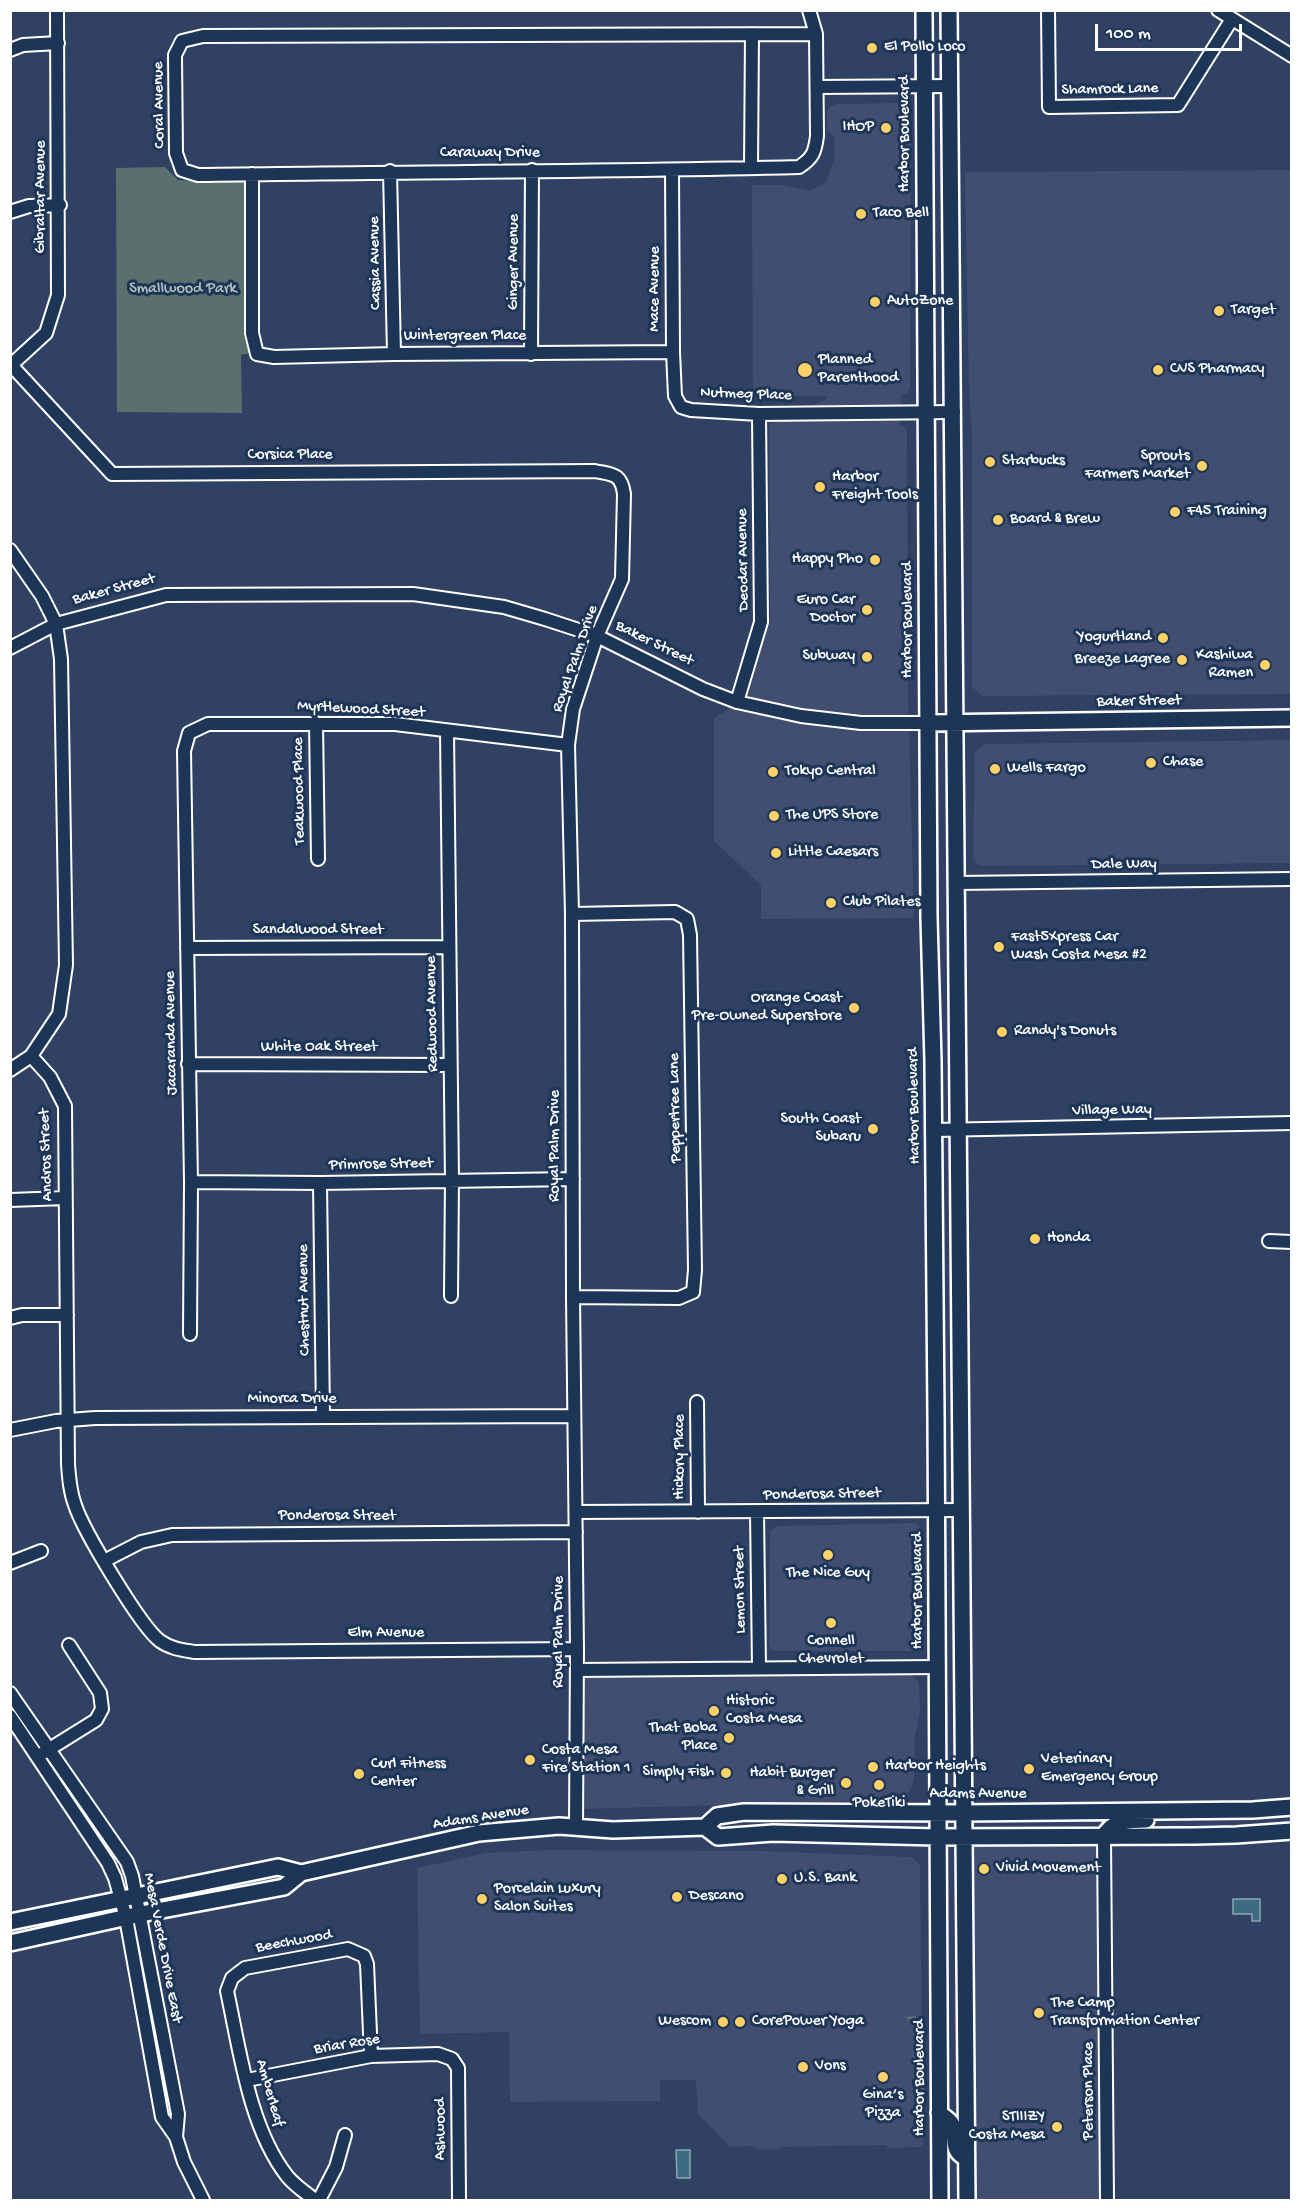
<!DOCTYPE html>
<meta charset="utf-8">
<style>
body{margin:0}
#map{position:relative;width:1302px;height:2211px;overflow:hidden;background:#304163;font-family:"Gochi Hand",sans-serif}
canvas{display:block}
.frame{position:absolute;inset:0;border:12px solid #fff;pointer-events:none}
.scale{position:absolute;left:1095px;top:24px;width:147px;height:27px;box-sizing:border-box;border:3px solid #fff;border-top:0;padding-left:8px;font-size:18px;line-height:21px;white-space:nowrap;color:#fff;-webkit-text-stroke:4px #1d3557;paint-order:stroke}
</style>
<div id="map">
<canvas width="1302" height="2211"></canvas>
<div class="frame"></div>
<div class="scale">100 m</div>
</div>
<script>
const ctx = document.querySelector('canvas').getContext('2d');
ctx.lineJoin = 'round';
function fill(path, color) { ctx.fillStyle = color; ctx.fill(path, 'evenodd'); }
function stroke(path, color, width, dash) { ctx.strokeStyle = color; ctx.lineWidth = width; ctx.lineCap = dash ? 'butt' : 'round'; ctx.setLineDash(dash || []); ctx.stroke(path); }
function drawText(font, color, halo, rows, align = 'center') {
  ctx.font = font + ' "Gochi Hand",sans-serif'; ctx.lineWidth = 6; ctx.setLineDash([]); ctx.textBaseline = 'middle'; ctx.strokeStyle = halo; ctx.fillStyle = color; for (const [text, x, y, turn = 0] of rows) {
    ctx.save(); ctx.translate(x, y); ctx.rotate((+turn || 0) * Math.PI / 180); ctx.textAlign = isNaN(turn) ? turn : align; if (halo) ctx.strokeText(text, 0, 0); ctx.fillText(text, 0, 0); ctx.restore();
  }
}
fill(new Path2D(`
 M897,103L910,109L911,118L910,387L907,394L901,395L900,425L907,429L908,692L914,918L761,919V885L714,841V718L748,697L770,617L769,425L827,399V396H753L752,185H782L810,191L826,182L835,157L834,137L827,130V111L830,106L837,104Z
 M1291,170V694L982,696L972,687V434L969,390L965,172Z
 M1291,740V863L985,866L977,864L973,859L975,752L986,744Z
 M916,1523L921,1529V1651H773L769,1645L770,1531L776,1526Z
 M764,1671L911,1674L919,1683L920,1713L915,1735L914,1779L910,1791L901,1800L584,1809V1678Z
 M1098,1842L1100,2200H974L971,1843Z
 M549,1850L762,1851L912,1857L920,1866L923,2147L887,2148V2145L781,2147L780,2150L756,2149L755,2146L730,2147L698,2114L696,2080H660V2101L510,2102L509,2032L420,2034L417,1868L487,1853Z`), '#424e6f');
fill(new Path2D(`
 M165,167L178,180L193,181L248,180L251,353L241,355L242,413L117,412L116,168Z
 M916,2016V2026H923L925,2129H917V2125H914L913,2020L907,2019L906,2017Z`), '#5a706c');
const water = new Path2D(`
 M1233,1899H1260V1921H1252V1914H1233Z
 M676,2150H690V2178H677Z`);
fill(water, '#3e6a82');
stroke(water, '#8ba6b4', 1.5);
const minor = new Path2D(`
 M809,10L816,34L817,136C815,152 813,158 799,167C599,172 398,172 198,175L182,170L176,153L175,55L182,41L203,36L816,34
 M1048,10L1049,107L1178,105L1232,19
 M1218,10L1292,56
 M10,50L23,45L58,43
 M817,87L950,86
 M751,168L752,34
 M672,170L673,352L675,396L681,407L691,410L759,414L954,412
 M390,171L394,354
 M252,174V333L257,354L274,357L394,354L673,352
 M10,212L29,206L60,205
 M531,354L532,170
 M11,365L112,474L595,471C613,475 621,473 624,494L622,579L597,636L573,709L568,745L572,914L573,1297L577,1649L576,1827
 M10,366L46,333L58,295L57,10
 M10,550L42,596L56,624L61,659L66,965L59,1014L31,1056L50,1077L65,1106L68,1464C69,1478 70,1492 75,1505C83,1530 141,1627 160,1641C171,1649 183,1650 195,1652L577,1649
 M10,648L56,624L166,595L413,594L504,607L545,619L597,636L703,689L737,702L801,716L861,723H928
 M737,702L761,622L759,414
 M316,723L318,859
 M447,731L452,1180L451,1296
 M957,883L1292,879
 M572,914L675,912L687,919L690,935L695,1270L693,1292L679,1298L573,1297
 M187,948L448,947
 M188,1064L450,1065
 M10,1070L31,1056
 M934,1130L1292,1123
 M191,1182L320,1183L573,1179
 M320,1183L323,1416
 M10,1200L65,1198
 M1269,1241L1292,1242
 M10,1318L22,1315H67
 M190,1334L191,1182L184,751L189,733L208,724H395L568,745
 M697,1402L698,1512
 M10,1430L56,1421L95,1418L574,1416
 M576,1512L961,1510
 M757,1512L759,1668
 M104,1561L141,1542L172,1535L576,1532
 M10,1563L41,1551
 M577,1670L937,1667
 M10,1693L127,1862L132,1876L178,2114L176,2137
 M10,1716L108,1863L115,1878L126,1918L162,2117L176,2137L184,2162L203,2200
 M43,1753L96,1720L102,1709L100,1693L69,1645
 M1104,1837L1107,2200
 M247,2080L371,2056L438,2054L452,2059L458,2068L459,2200
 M315,2200C306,2193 294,2185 287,2176C249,2127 240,2051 227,1991L232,1978L245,1968L348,1949L364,1956L367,1964L371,2056
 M319,2200L336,2167L345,2135`);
const major = new Path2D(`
 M924,10L929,918L933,1061L936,1415L940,2200
 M949,10L967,2200
 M928,723L1292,718
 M705,1827L717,1816L744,1812L963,1813L1253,1810L1292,1807
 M1104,1837C1111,1820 1130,1820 1146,1820
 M10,1922L278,1867L301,1873
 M10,1943L141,1914L284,1887L301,1873L479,1833L559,1826L613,1830L705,1827L718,1837L773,1833L937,1837L1195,1836L1236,1835L1292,1831
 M939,2113C943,2116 948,2119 951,2123C959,2137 949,2150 966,2158`);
stroke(minor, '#fff', 16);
stroke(major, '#fff', 20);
stroke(minor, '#1d3557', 12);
stroke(major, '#1d3557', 15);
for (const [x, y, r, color] of [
 [872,48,6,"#ffd166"],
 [886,128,6,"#ffd166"],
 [861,214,6,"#ffd166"],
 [875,302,6,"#ffd166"],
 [1219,311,6,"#ffd166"],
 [805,370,8,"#ffd166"],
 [1158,370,6,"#ffd166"],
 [990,462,6,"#ffd166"],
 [1202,466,6,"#ffd166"],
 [820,487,6,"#ffd166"],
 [1175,512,6,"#ffd166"],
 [998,520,6,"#ffd166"],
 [875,560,6,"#ffd166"],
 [867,610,6,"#ffd166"],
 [1163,638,6,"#ffd166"],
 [867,657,6,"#ffd166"],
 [1182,660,6,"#ffd166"],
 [1265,665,6,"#ffd166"],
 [1151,763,6,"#ffd166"],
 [995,769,6,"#ffd166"],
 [773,772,6,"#ffd166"],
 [774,816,6,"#ffd166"],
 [776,853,6,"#ffd166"],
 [831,903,6,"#ffd166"],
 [999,947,6,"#ffd166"],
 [854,1008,6,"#ffd166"],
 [1002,1032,6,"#ffd166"],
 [873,1129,6,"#ffd166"],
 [1035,1239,6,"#ffd166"],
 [828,1555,6,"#ffd166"],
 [831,1623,6,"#ffd166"],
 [714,1711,6,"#ffd166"],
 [729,1738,6,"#ffd166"],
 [530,1760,6,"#ffd166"],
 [873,1767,6,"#ffd166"],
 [1029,1769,6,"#ffd166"],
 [726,1773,6,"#ffd166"],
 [359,1774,6,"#ffd166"],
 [846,1783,6,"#ffd166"],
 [879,1785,6,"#ffd166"],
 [984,1869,6,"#ffd166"],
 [782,1879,6,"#ffd166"],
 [677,1897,6,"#ffd166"],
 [482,1899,6,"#ffd166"],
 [1039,2013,6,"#ffd166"],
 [723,2022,6,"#ffd166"],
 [740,2022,6,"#ffd166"],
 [803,2067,6,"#ffd166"],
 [883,2077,6,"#ffd166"],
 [1057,2127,6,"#ffd166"]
]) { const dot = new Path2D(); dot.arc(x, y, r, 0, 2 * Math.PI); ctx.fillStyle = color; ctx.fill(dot); stroke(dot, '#1d3557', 2); }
drawText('16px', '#fff', '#1d3557', [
 ["El Pollo Loco",884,48],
 ["IHOP",874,128,"right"],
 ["Taco Bell",873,214],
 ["AutoZone",887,302],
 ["Target",1231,311],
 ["Planned",818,361],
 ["Parenthood",818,379],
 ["CVS Pharmacy",1170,370],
 ["Sprouts",1190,457,"right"],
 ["Farmers Market",1190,475,"right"],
 ["Starbucks",1002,462],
 ["Harbor",832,478],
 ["Freight Tools",832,496],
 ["F45 Training",1187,512],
 ["Board & Brew",1010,520],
 ["Happy Pho",863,560,"right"],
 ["Euro Car",855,601,"right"],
 ["Doctor",855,619,"right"],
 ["Yogurtland",1151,638,"right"],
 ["Kashiwa",1253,656,"right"],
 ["Ramen",1253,674,"right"],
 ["Subway",855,657,"right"],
 ["Breeze Lagree",1170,660,"right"],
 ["Chase",1163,763],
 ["Wells Fargo",1007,769],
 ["Tokyo Central",785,772],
 ["The UPS Store",786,816],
 ["Little Caesars",788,853],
 ["Club Pilates",843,903],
 ["Fast5Xpress Car",1011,938],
 ["Wash Costa Mesa #2",1011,956],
 ["Orange Coast",842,999,"right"],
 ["Pre-Owned Superstore",842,1017,"right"],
 ["Randy's Donuts",1014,1032],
 ["South Coast",861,1120,"right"],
 ["Subaru",861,1138,"right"],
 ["Honda",1047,1239],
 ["The Nice Guy",828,1574,"center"],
 ["Connell",831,1642,"center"],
 ["Chevrolet",831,1660,"center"],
 ["Historic",726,1702],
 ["Costa Mesa",726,1720],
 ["That Boba",717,1729,"right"],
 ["Place",717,1747,"right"],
 ["Costa Mesa",542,1751],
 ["Fire Station 1",542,1769],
 ["Veterinary",1041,1760],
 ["Emergency Group",1041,1778],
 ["Curl Fitness",371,1765],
 ["Center",371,1783],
 ["Harbor Heights",885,1767],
 ["Simply Fish",714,1773,"right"],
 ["Habit Burger",834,1774,"right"],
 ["& Grill",834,1792,"right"],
 ["PokeTiki",879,1804,"center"],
 ["Vivid Movement",996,1869],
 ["U.S. Bank",794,1879],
 ["Porcelain Luxury",494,1890],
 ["Salon Suites",494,1908],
 ["Descano",689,1897],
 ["The Camp",1051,2004],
 ["Transformation Center",1051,2022],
 ["Wescom",711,2022,"right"],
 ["CorePower Yoga",752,2022],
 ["Vons",815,2067],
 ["Gina’s",883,2096,"center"],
 ["Pizza",883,2114,"center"],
 ["STIIIZY",1045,2118,"right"],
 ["Costa Mesa",1045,2136,"right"]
], 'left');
drawText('16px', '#fff', '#1d3557', [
 ["Shamrock Lane",1110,90,-1],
 ["Coral Avenue",160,105,-91],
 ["Harbor Boulevard",906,134,-90],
 ["Caraway Drive",490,154],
 ["Gibraltar Avenue",42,197,-90],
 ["Ginger Avenue",515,262,-90],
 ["Cassia Avenue",376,263,-91],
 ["Mace Avenue",656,289,-90],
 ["Wintergreen Place",465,337],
 ["Nutmeg Place",746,395,2],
 ["Corsica Place",290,456],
 ["Deodar Avenue",744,560,-91],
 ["Baker Street",114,590,-15],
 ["Harbor Boulevard",909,620,-90],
 ["Baker Street",654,644,26],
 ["Royal Palm Drive",576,659,-71],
 ["Baker Street",1139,702,-1],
 ["Myrtlewood Street",361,710,3],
 ["Teakwood Place",300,791,-91],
 ["Dale Way",1124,865,-1],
 ["Sandalwood Street",318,931],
 ["Redwood Avenue",433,1014,-91],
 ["Jacaranda Avenue",172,1033,-91],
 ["White Oak Street",319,1048],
 ["Harbor Boulevard",915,1106,-91],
 ["Peppertree Lane",676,1108,-91],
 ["Village Way",1112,1111,-1],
 ["Royal Palm Drive",556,1146,-90],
 ["Andros Street",47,1155,-92],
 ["Primrose Street",381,1165,-1],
 ["Chestnut Avenue",305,1300,-91],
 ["Minorca Drive",292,1400],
 ["Hickory Place",681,1457,-90],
 ["Ponderosa Street",822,1495,-1],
 ["Ponderosa Street",337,1517],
 ["Lemon Street",741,1590,-91],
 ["Harbor Boulevard",919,1591,-90],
 ["Royal Palm Drive",560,1632,-90],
 ["Elm Avenue",386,1634],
 ["Adams Avenue",978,1795],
 ["Adams Avenue",481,1818,-9],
 ["Beechwood",294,1942,-10],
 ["Mesa Verde Drive East",162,1948,79],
 ["Briar Rose",347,2045,-9],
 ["Harbor Boulevard",921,2078,-90],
 ["Peterson Place",1090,2091,-90],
 ["Amberleaf",269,2093,74],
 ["Ashwood",442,2129,-90]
]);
drawText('16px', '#b5bfbd', '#1d3557', [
 ["Smallwood Park",183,290]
]);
</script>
